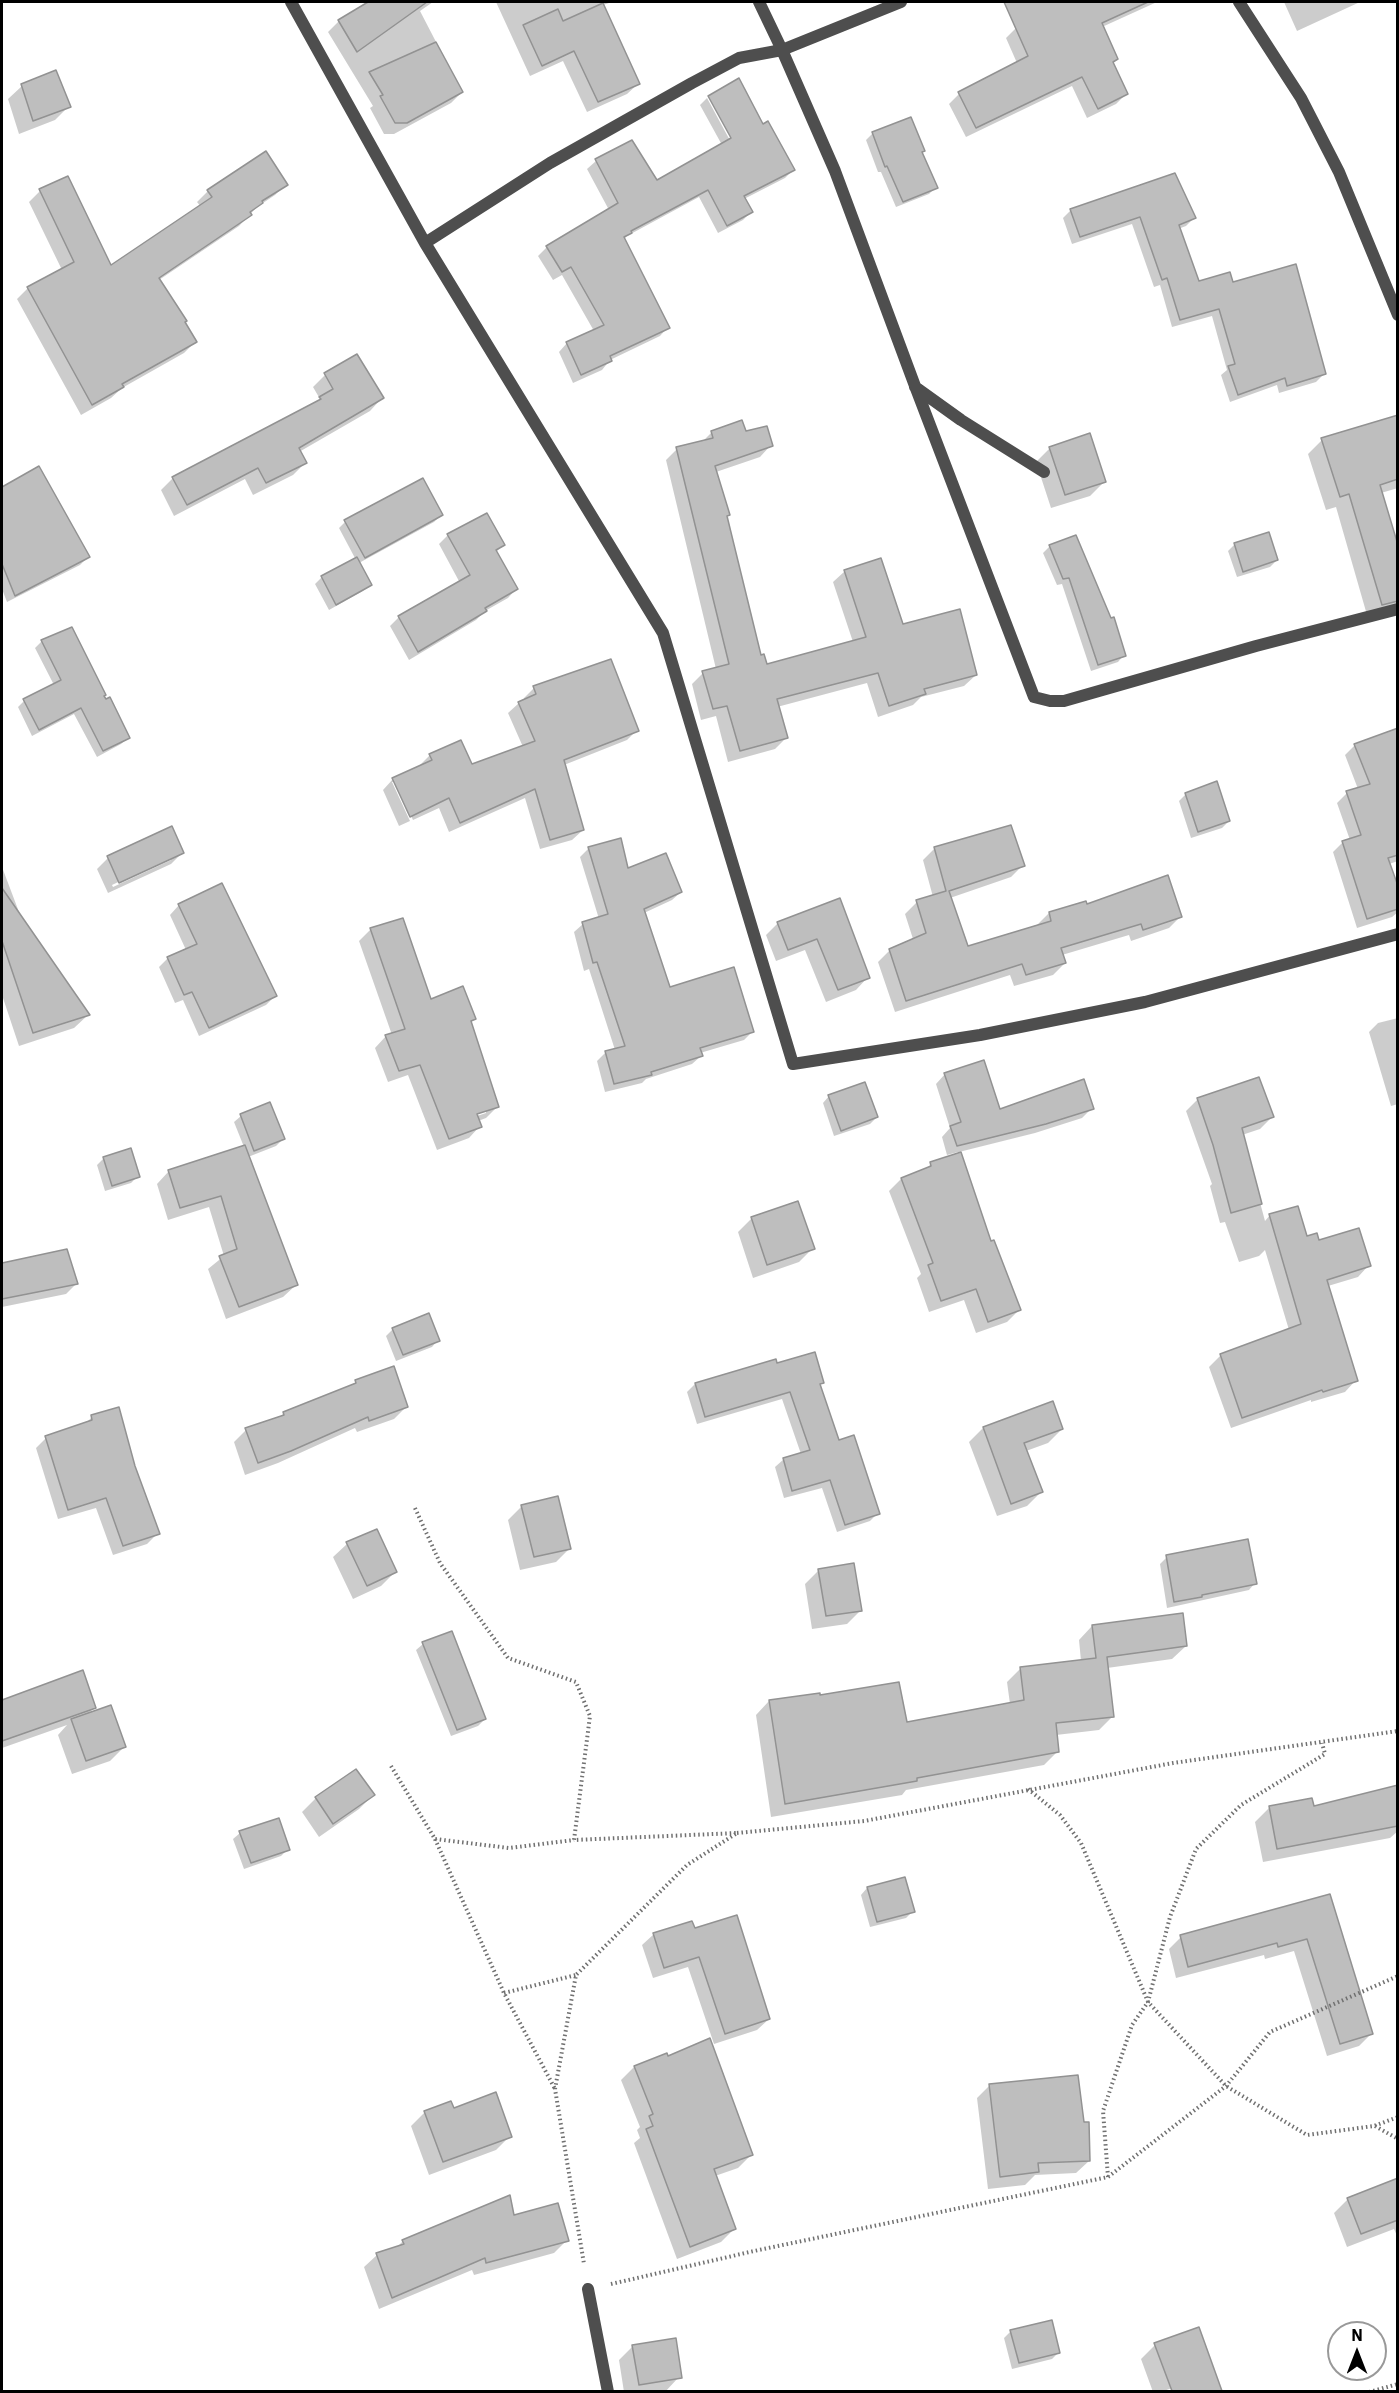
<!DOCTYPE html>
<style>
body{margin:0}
#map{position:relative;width:1399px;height:2393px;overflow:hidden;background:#fff;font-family:"IBM Plex Sans",sans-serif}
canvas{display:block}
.frame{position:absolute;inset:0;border:3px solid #000;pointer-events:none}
.north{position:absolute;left:1327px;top:2321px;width:60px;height:60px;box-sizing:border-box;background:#fff;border:2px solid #999;border-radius:50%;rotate:0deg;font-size:16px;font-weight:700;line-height:24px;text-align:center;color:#000}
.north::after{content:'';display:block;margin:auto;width:21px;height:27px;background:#000;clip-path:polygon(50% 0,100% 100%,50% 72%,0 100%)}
</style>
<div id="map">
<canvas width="1399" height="2393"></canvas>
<div class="frame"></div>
<div class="north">N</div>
</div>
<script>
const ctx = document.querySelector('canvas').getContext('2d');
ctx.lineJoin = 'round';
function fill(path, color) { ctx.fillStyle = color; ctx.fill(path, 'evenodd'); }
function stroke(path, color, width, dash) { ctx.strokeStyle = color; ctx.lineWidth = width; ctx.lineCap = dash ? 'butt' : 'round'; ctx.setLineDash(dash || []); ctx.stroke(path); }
fill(new Path2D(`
 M368,2H433L420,11L462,92L451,103L394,134H384L370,108L373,106L328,32L339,21Z
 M496,2H612L603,5L639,83L627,94L587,112L563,61L530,76Z
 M1076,2H1157L1102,27L1116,59L1112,63L1126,94L1116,104L1087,118L1072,86L966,137L949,104L959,94L1017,63L1006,38L1016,28Z
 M1284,2H1360L1297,31Z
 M738,80L763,126L793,170L785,178L744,199L751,212L743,220L718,233L699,197L627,236L624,239L668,327L660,336L610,360L602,370L573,383L559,352L567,343L594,331L562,275L553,280L538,256L547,247L609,210L587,169L596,161L632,142L657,182L722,145L700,105L707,98L733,146L736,144L710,97H708Z
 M22,86L69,106L55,120L19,134L8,99Z
 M910,119L921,153L936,187L929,194L896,207L881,172H878L866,140L872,134Z
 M286,184L275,195L257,207L239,226L159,280L195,342L184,353L122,388L111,398L81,415L17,299L28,288L62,270L29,202L40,191L110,267L201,207L197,202L208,191Z
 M1071,210L1194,218L1186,226L1178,229L1198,283L1231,284L1324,374L1316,382L1279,393L1277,385L1230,402L1221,375L1227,370L1212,316L1172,327L1160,285L1154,287L1132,224L1072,244L1063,218Z
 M325,375L382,398L370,411L299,452L305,463L293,475L253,495L245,479L174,516L161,490L173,478L314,404L320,399L313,387Z
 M1398,416V488L1381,493L1398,551V604L1367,615L1336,507L1326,510L1308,454L1322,440Z
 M712,432L745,433L771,445L760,457L716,472L728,515L726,517L760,657L766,665L853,642L833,582L845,571L902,626L976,675L964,686L921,697L913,705L878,717L867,683L777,707L786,738L775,749L728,762L716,716L701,720L692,684L703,673L716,669L666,460L677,449L701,443Z
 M1050,448L1104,482L1090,496L1051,508L1036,462Z
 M39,468L88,557L80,565L7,602L2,589V488Z
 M441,515L434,522L359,563L370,584L363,591L329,610L315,584L322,577L356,560L339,528L345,522Z
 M448,535L503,545L496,552L516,589L508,598L485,611L476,620L409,660L390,626L399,617L460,583L439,544Z
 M1235,544L1277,560L1270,567L1237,577L1228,551Z
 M1050,546L1124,655L1118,662L1091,671L1062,584L1057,585L1043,553Z
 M42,641L103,696L128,738L121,744L97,757L74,714L32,736L18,707L24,701L54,685L35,648Z
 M534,688L637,730L627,740L564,765L583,830L572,840L540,849L525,798L449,832L439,808L413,820L395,782H392L410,821L399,826L383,790L393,779L420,767V765L430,755L471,766L523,747L508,713L519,703L525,701L524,698Z
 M1355,745L1398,747V861L1389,864L1398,891V912L1392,917L1357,928L1333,852L1343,842L1350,840L1337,803L1347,793L1358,789L1345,755Z
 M1186,794L1229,821L1222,828L1191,838L1179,801Z
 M589,848L627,870L681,892L672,900L644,913L669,989L753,1031L744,1040L700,1053L701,1056L692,1064L646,1079L642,1083L605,1092L597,1061L606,1052L615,1050L589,969L584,971L574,932L583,924L599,919L580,857Z
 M935,848L1023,865L1011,877L950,898L967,947L1037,925L1049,913L1085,903L1086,906L1181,916L1169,928L1131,941L1129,935L1062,955L1065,963L1053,975L1014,986L1010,975L895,1012L878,962L890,950L913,939L905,914L917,902L933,897L923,860Z
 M183,852L171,864L108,893L97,869L108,858ZM171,857V860L113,887L112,885Z
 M2,867L22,920L88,1015L74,1028L19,1046L2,995Z
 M839,900L868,977L856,990L826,1002L805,950L776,961L766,935L778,923Z
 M179,905L275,996L266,1005L199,1036L183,1000L175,1003L159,967L168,958L186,950L170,915Z
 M371,929L430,1001L475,1019L470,1023L498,1106L486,1118L478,1121L480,1126L469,1138L437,1150L408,1075L388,1082L375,1048L386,1036L392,1035L359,941ZM486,1110V1113L471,1118L470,1115Z
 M1398,1018V1104L1391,1106L1369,1032L1378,1023Z
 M945,1074L999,1110L1092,1108L1082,1118L1035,1133L959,1152L990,1243L1019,1310L1007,1322L976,1333L964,1300L929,1312L917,1278L921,1274L889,1191L901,1179L924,1171L931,1164L959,1155L958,1152L947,1155L942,1137L950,1128L936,1084Z
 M829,1096L877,1117L870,1124L834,1136L823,1103Z
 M1198,1099L1272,1117L1260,1129L1242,1135L1265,1221L1270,1215L1306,1238L1369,1265L1358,1277L1328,1286L1356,1380L1345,1392L1311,1402V1400L1231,1428L1209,1367L1221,1355L1289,1330L1265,1250L1259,1256L1239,1262L1225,1222L1220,1223L1210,1186L1212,1184L1186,1111Z
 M241,1116L283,1139L276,1146L248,1157L296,1285L283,1297L226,1319L208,1269L224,1256L209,1207L168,1220L157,1184L169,1171L244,1147L234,1122Z
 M104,1158L138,1176L131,1183L105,1191L97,1165Z
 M752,1218L813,1248L799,1262L753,1278L738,1232Z
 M66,1251L76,1284L66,1294L2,1307V1266Z
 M393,1329L438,1340L432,1347L396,1361L386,1336Z
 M356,1382L406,1407L394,1419L357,1432L355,1428L278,1463L245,1475L234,1442L246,1430L279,1418L284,1413L351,1387Z
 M822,1382L819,1385L838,1442L878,1513L870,1521L837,1532L822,1488L784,1498L775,1467L784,1459L801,1454L782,1399L697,1424L687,1392L695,1384Z
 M1052,1403L1062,1429L1048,1443L1026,1451L1041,1492L1027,1506L997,1516L969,1442L983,1428Z
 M92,1417L134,1466L158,1533L147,1544L113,1555L96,1508L58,1519L36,1448L46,1438L84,1425Z
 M522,1506L570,1548L556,1562L520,1570L508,1520Z
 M347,1544L395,1572L381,1586L353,1599L333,1557Z
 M1167,1557L1255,1583L1249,1590L1167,1608L1160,1564Z
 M819,1570L861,1610L847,1624L812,1629L805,1584Z
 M1092,1626L1186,1646L1172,1659L1107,1668L1113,1716L1099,1730L1056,1735L1058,1751L1044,1765L906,1790L902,1795L771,1817L756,1715L769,1701L819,1697L905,1724L1010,1704L1007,1682L1021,1668L1081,1661L1079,1640Z
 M423,1644L485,1719L478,1726L451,1736L416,1650Z
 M82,1672L95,1707L87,1715L124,1747L110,1761L72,1774L58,1735L67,1725L2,1748V1702Z
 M373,1795L359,1809L319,1837L302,1812L316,1798Z
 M1398,1801V1831L1390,1838L1263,1862L1255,1822L1269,1808H1312Z
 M240,1833L288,1849L281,1856L244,1869L233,1839Z
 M904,1879L913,1911L906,1918L870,1927L861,1895L867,1888Z
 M1329,1896L1372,2033L1359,2046L1327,2056L1294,1951L1265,1959L1264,1955L1176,1978L1169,1949L1181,1937Z
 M694,1930L769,2019L757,2030L714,2044L688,1967L653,1978L642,1945L654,1934Z
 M666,2055L751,2155L738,2168L715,2176L734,2229L721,2242L677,2259L634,2143L640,2138L637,2130L640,2127L621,2080L634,2067Z
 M989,2086L1083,2124L1089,2161L1076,2173L1035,2175L1025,2185L988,2189L977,2098Z
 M453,2110L510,2136L496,2150L429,2175L411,2126L425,2112Z
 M1398,2179V2238L1394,2229L1347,2247L1334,2213L1348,2199Z
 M509,2197L513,2217L567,2240L554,2253L474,2275L472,2270L379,2309L364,2267L377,2255L396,2248L403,2241Z
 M1011,2331L1059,2352L1052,2359L1012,2369L1004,2338Z
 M1155,2345L1197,2379L1161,2392H1153L1141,2359Z
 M633,2346L678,2378L665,2392H624L619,2360Z`), '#0003');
const building = new Path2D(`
 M368,2H427L357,52L338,20Z
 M1004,2H1148L1102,23L1118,59L1113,62L1128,94L1098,109L1082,77L976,128L958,92L1028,56Z
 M603,3L640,84L598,102L574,51L542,66L523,25L558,9L563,21Z
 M436,42L463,92L407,123H395L380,96L383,95L369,72Z
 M56,70L71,107L33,121L21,84Z
 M739,78L763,124L768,121L795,170L744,196L753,212L727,226L708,190L631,231L632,233L624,237L670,328L610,356L612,361L581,375L566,342L604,325L571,267L562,272L546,246L618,203L595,159L632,140L657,180L731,138L708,96Z
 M911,117L925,151L922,152L938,188L903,202L887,166L885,167L872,132Z
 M266,151L288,185L262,201L263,203L250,212L252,215L159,278L187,321L185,322L197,342L122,384L124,387L92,405L27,287L74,262L39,189L68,176L111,265L212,197L207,190Z
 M1175,173L1196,218L1179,225L1199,281L1230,272L1233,282L1296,264L1326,374L1287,386L1285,378L1238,395L1228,366L1235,364L1219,309L1180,320L1167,278L1162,280L1140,217L1080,237L1070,209Z
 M357,354L384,398L299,448L307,463L266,483L258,468L187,505L172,477L321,399L319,397L333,389L324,373Z
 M1398,415V479L1380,485L1398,545V601L1382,605L1349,494L1340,497L1321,438Z
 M742,420L746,431L767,426L773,446L715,466L730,515L727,516L761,655L764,654L767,664L866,637L844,570L881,558L903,624L960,609L977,675L924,689L926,694L889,706L878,673L777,699L788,738L740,751L727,706L713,709L702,671L729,664L676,447L713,438L711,431Z
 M1090,433L1106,482L1065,495L1049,447Z
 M39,466L90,557L15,596L2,564V487Z
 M423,478L443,515L365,558L344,520Z
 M487,513L505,545L496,550L518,589L485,608L487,611L418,652L398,616L470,575L447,534Z
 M1269,532L1278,560L1243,572L1234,543Z
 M1076,535L1111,618L1114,617L1126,656L1098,665L1069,578L1063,579L1049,545Z
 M357,557L372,585L336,605L321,576Z
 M72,627L106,695L104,696L106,699L110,697L130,738L103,751L81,708L39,730L23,699L61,680L41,640Z
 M611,659L639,731L564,760L584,830L550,840L535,789L460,823L449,798L410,817L392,778L432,760L429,754L461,740L472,764L535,741L518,702L536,694L533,686Z
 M1398,728V855L1388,858L1398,886V909L1367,919L1342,841L1361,835L1346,791L1370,784L1354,744Z
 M1217,781L1230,821L1198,832L1185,793Z
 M1011,825L1025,866L949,891L968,946L1051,921L1049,912L1086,901L1087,904L1168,875L1182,917L1143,930L1141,924L1061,948L1066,963L1026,975L1022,964L906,1001L889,949L926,933L916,900L946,891L934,847Z
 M172,826L184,853L119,883L107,856Z
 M621,838L628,868L666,853L682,892L644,909L670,987L734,967L754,1032L700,1048L703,1056L651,1072L652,1075L614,1084L605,1051L625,1046L597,962L593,963L582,922L608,914L588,847Z
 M222,883L277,996L209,1028L192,992L184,995L167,957L197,944L178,904Z
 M2,888L90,1015L33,1033L2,941Z
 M840,898L870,978L838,990L817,939L788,950L777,922Z
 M403,918L431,999L463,986L476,1019L471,1021L499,1107L477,1114L482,1127L449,1139L420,1065L399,1071L385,1035L405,1029L370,928Z
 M984,1060L1000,1109L1084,1079L1094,1109L1046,1124L957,1146L950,1126L961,1122L944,1073Z
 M1259,1077L1274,1117L1242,1128L1262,1204L1231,1213L1213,1145L1197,1098Z
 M865,1082L878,1117L841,1131L828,1095Z
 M270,1102L285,1139L254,1151L240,1114Z
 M245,1145L298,1285L239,1307L219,1256L237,1249L221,1196L180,1208L168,1170Z
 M131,1148L140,1177L112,1186L103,1157Z
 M961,1152L991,1241L994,1240L1021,1310L988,1322L976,1289L941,1301L928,1265L933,1263L901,1178L931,1166L930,1162Z
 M798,1201L815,1249L767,1265L751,1217Z
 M1298,1206L1307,1236L1317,1233L1319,1240L1359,1228L1371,1266L1327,1280L1358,1381L1323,1392L1322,1390L1242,1418L1220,1354L1301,1324L1269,1214Z
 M67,1249L78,1284L2,1299V1263Z
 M429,1313L440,1341L403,1355L392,1328Z
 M815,1352L824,1383L820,1384L839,1440L854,1435L880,1514L845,1525L830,1480L792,1491L783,1458L810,1450L790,1392L705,1417L695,1383L776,1359L777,1363Z
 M394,1366L408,1407L369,1421L368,1417L291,1451L258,1463L245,1428L284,1415L283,1412L356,1383L355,1380Z
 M1053,1401L1063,1429L1024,1443L1043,1492L1011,1504L983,1427Z
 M119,1407L135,1466L160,1534L123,1546L106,1498L68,1510L45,1436L92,1420L91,1415Z
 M558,1496L571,1549L534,1557L521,1505Z
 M377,1529L397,1572L367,1586L346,1542Z
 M1248,1539L1257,1584L1202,1595V1597L1174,1602L1166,1555Z
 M854,1563L862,1611L826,1616L818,1569Z
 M1183,1613L1187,1646L1107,1657L1114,1717L1056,1723L1059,1752L917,1778V1781L785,1804L769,1700L820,1693V1695L899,1682L907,1722L1024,1700L1020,1667L1096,1658L1092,1625Z
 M452,1631L486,1719L457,1730L422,1642Z
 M83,1670L96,1708L2,1741V1700Z
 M111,1705L126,1747L86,1761L71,1719Z
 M356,1769L375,1795L333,1824L315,1797Z
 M1398,1785V1826L1277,1849L1269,1806L1312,1798L1314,1806Z
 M279,1818L290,1850L251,1863L239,1831Z
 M905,1877L915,1912L877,1922L867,1887Z
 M1330,1894L1373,2034L1340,2044L1307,1939L1278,1947L1277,1943L1188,1967L1180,1935Z
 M737,1915L770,2019L725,2034L699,1957L664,1968L653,1933L692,1921L695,1928Z
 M710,2038L753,2155L714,2169L736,2229L690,2247L646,2129L653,2126L649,2116L653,2114L634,2066L667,2053L668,2056Z
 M1078,2075L1084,2122H1089L1090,2161L1038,2163L1039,2172L1000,2177L989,2084Z
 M496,2092L512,2137L443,2162L424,2111L451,2101L454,2108Z
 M1398,2178V2220L1361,2234L1347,2198Z
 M510,2195L514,2215L558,2203L569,2241L486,2263L485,2258L392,2298L376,2253L404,2244L402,2240Z
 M1052,2320L1060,2353L1019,2363L1010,2330Z
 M1199,2327L1222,2391H1172L1154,2343Z
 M676,2338L682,2378L639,2385L632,2345Z`);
fill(building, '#bebebe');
stroke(building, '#929292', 1.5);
stroke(new Path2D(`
 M415,1508L440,1563L508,1658L576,1682L590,1716L574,1840L737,1833L687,1865L576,1975L555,2089L584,2264
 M391,1766L435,1839L509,1848L574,1840
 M1028,1789L1060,1815L1081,1843L1148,2002L1226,2086L1307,2135L1374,2126L1398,2117
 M737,1833L864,1821L1173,1763L1398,1731
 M435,1839L504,1993L555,2089
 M504,1993L576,1975
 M1375,2126L1398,2139
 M1108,2177L1103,2111L1132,2025L1148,2002L1170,1917L1196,1849L1241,1805L1325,1754L1322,1743
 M611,2284L754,2251L1108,2177L1226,2086L1270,2032L1398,1976
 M1369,2392L1398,2384`), '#707070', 4, [1.5, 3]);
stroke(new Path2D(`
 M291,2L425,243L663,633L793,1064L980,1035L1145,1002L1398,934
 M901,2L782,50L835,171L915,386L1034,697L1050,701H1064L1256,646L1398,609
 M1239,2L1301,98L1339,172L1398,315
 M425,243L550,163L692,83L739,58L782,50L759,2
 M915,387L961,420L1044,472
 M588,2289L608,2392`), '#4e4e4e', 12);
</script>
